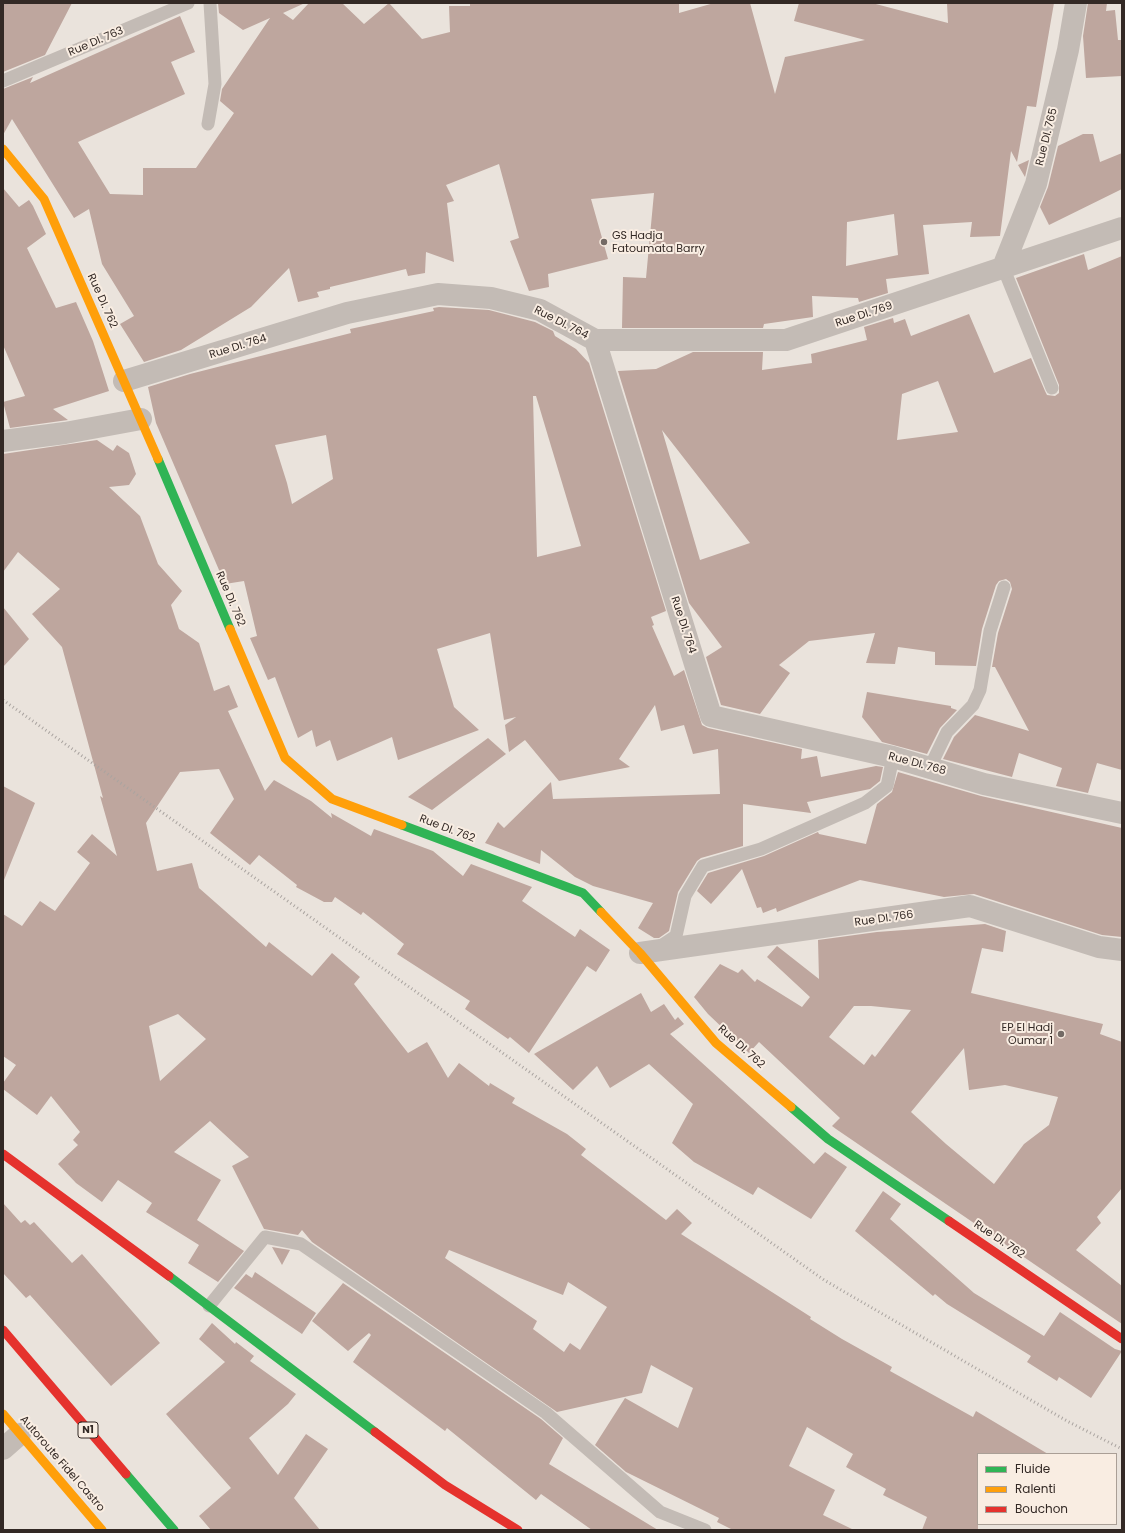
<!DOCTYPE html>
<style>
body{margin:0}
#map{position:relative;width:1125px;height:1533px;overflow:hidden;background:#eae3dc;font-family:Poppins,sans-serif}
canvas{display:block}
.frame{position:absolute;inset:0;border:4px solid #332925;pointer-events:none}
.legend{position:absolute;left:977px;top:1453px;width:140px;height:72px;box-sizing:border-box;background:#f9ede2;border:1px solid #aa9f96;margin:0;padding:5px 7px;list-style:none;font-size:12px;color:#332925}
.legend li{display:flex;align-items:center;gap:8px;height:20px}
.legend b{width:20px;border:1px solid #aa9f96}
</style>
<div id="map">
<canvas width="1125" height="1533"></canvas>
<div class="frame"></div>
<ul class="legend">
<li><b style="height:5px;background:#30b455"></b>Fluide</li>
<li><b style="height:5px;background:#ff9f0a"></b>Ralenti</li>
<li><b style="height:5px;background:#e5322d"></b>Bouchon</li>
</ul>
</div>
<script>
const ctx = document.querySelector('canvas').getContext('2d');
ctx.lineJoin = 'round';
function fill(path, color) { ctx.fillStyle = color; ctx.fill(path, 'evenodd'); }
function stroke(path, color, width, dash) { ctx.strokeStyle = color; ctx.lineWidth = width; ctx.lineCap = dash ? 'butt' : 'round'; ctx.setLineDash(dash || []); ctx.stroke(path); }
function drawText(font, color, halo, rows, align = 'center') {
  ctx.font = font + ' Poppins,sans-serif'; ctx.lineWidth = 4; ctx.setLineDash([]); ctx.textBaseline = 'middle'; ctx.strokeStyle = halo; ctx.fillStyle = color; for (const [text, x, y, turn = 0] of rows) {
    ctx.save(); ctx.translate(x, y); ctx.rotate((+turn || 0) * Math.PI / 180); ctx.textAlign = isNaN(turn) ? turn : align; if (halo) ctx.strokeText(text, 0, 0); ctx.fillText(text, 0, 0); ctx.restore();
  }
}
fill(new Path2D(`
 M3,3H72L45,55L3,72Z
 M218,3H305L283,13L293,20L309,3H342L364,24L389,3L422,39L450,32L449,6H470V3H679V13L714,3H750L775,94L785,57L865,40L794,21L799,3H872L948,23L947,3H1054L1036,107L1027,106L1017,162L1011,151L1000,236L970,237L972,222L923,225L929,274L886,279L888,293L859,302L858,298L812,296L813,317L764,324L763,328H622L623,277L646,278L654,193L591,199L608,259L548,274L549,287L529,291L510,241L519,238L499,164L446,185L454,201L447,203L454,262L426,252L425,273L408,276L406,269L330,287V289L317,292L319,297L298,302L289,268L251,307L181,350L144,362L120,324L134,316L102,264L89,209L74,218L12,119L3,135V89L33,77L30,83L180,16L195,52L171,62L185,94L78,142L110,194L143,195V168H196L234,113L220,101L222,89L270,18L243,30L219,13ZM894,214L898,255L846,266L847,222Z
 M1088,3H1107L1106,11L1115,10L1118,40H1122V76L1086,78L1083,36Z
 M1083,134H1093L1100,162L1122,153V189L1049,225L1040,207L1048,187L1058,146Z
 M1029,160L1025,177L1018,165Z
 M3,188L19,207L29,200L33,206L46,234L27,248L56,308L76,302L93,341L109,391L53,409L68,420L10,428L3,402L25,396L3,345Z
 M1084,254L1088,270L1122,256V770L1097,763L1088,793L1056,786L1062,768L1019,753L1012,777L943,759L954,737L975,715L1029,731L995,667H992L998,633L1012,589L1010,582L1006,579L999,581L996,585L982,629L976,666L935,665V652L898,647L895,664L866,663L875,633L809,641L779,665L790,673L760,714L721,705L706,657L722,647L689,603L618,371L656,369L693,352H763L762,370L812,363L811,354L867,340L864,327L893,318L894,323L905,319L911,336L969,314L994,373L1031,358L1045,391L1047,395L1055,396L1059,393V385L1016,278ZM938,381L958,432L897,440L902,394ZM662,430L750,543L700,560Z
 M439,307L489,310L535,322L553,331L555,336L576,349L589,363L666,611L651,617L654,625L652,626L674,676L684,670L702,725L708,728L802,749L801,759L817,756L821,777L876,766L883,767L880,781L870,789L807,802L811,813L743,804V846L701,858L697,861L678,892L669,931L659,938H654L638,928L653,903L593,886L575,877L541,850L540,864L485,843L498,822L504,828L551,782L553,799L720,794L718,749L693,754L684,725L661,731L655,705L619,759L630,767L559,781L525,740L509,752L505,725L516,717L504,720L490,633L437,649L454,707L479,730L398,760L392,737L337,761L330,740L316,747L312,730L298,738L275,677L268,680L250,638L257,636L244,581L225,584L156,423L148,387L190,374L351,333L350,329L434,311L433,308ZM533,396H536L581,546L537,557ZM326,435L333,479L292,504L287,483L275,445Z
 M97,440L113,451L117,445L129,453L136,474L129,485L109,487L140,516L158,564L182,591L171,605L179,629L199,643L214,691L229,685L238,707L228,711L265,791L274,780L311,801L332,818L331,813L371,836L374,829L433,851L463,876L471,864L532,887L522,901L575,937L580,929L610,950L596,972L587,966L529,1053L510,1037L508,1039L465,1009L470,1001L397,954L404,944L363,912L361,915L335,897L332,902H324L296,887L297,885L259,855L250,865L210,833L234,799L219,769L180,772L146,823L157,871L192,863L199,888L266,947L269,942L312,976L332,953L360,977L354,984L408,1053L427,1042L448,1078L459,1063L489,1086L490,1083L515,1098L512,1103L567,1134L586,1149L581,1155L666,1220L677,1209L692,1223L681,1234L811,1317L810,1319L842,1339L892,1367L890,1371L973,1417L976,1411L1048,1454H978V1530H922L927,1517L883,1495L886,1489L846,1467L853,1454L807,1427L789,1466L835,1490L823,1515L854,1530H733L717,1522L719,1518L626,1472L595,1445L625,1398L678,1428L693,1388L651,1365L642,1393L557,1412L312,1242L302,1230L298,1235L264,1229L232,1166L249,1157L210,1121L174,1152L221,1180L197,1220L244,1251L218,1282L188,1263L199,1245L146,1212L152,1203L118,1180L102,1202L76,1183L58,1164L78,1145L73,1140L80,1132L51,1096L37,1115L3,1089V1083L16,1065L3,1056V914L22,926L40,901L55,911L90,863L77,852L92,834L117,856L100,796L103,798L62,647L32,614L60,589L18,552L3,572V454ZM178,1014L206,1039L160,1081L149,1026ZM449,1250L563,1295L568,1282L607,1307L580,1350L570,1343L564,1352L533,1329L537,1321L445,1258Z
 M3,607L29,639L3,667Z
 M867,692L951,706V708L957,710L940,728L927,754L882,742L862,717Z
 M488,738L506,754L432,810L408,797Z
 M898,772L981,796L1122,828V937L1102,935L974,894L944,897L860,880L777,912L776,908L763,913L761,907L757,908L742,869L711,904L697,891L708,873L764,856L818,832L819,834L866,844L877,804L892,792Z
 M3,786L35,803L4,880H3Z
 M985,924L1006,931L1003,952L982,948L971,993L1103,1024L1100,1034L1122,1042V1188L1097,1217L1101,1223L1076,1250L1122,1286V1324L836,1129L832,1126L840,1118L759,1042L749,1053L708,1014L694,997L720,964L738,973L742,969L755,982L757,979L802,1007L810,997L767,957L777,946L819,979L818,940L877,932ZM854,1006H871L911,1010L875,1057L872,1054L864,1065L829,1037ZM964,1048L969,1090L1005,1085L1058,1097L1049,1125L1024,1144L994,1184L946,1144L911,1112Z
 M641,993L651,1012L664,1004L675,1020L678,1017L684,1024L670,1034L814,1164L825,1152L847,1167L811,1219L758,1187L753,1195L694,1162L672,1143L693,1104L649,1064L610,1088L597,1066L573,1090L534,1054Z
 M883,1191L901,1204L890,1219L974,1293L1044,1336L1060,1312L1115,1349L1122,1351L1091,1398L1059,1377L1057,1381L1027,1362L1031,1356L947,1304L935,1294L933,1296L855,1231Z
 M3,1203L21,1223L25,1220L30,1225L34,1222L72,1263L82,1254L160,1343L111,1386L30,1295L26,1298L3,1273Z
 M272,1247L290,1250L282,1265Z
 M255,1272L316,1313L302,1334L234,1288L246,1274L252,1278Z
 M343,1283L541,1419L563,1438L549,1464L658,1530H592L541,1494L536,1500L447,1428L445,1431L353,1362L371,1335L369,1333L348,1351L312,1321Z
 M212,1323L235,1344L236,1342L254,1356L250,1361L296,1394L288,1404L249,1438L278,1475L306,1434L328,1449L294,1498L320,1530H211L199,1516L231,1488L166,1414L225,1362L199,1339Z`), '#bea69e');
stroke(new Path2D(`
 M3,81L188,3
 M208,124L215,84L210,3
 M1003,267L1052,388
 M930,767L947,732L973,705L980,690L990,631L1004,587
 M661,946L676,936L685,896L703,866L761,849L865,803L887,786L893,757
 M209,1306L265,1237L301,1244L546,1413L660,1512L705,1530`), '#c3bbb5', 13);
stroke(new Path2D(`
 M1003,267L1036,184L1068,50L1076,3
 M595,340H786L1122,228
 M124,381L347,313L438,294L491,298L540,310L595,340L711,716L893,757L984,784L1122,813
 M3,441L65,433L141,419
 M640,953L970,906L1099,947L1122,950
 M3,1449L20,1434`), '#c3bbb5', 22);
stroke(new Path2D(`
 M158,459L230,629
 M402,825L583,893L601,912
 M791,1107L828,1139L949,1221
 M169,1276L375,1432
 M126,1474L174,1530`), '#30b455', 9);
stroke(new Path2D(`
 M3,149L44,199L158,459
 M230,629L285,758L332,799L402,825
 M601,912L640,953L716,1043L791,1107
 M3,1414L102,1530`), '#ff9f0a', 9);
stroke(new Path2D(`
 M3,1154L169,1276
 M949,1221L1122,1339
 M3,1330L126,1474
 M375,1432L445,1485L518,1530`), '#e5322d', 9);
stroke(new Path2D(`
 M3,700L824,1280L1067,1421L1122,1449`), '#aaa4a0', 3, [1, 3]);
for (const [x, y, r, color] of [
 [604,242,4,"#736a65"],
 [1061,1034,4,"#736a65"]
]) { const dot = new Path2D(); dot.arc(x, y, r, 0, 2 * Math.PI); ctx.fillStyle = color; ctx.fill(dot); stroke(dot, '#f9ede2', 1.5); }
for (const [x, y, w] of [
 [88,1430,20]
]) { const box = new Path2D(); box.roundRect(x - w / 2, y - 8, w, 16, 3); ctx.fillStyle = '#f9ede2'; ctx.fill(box); stroke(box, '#332925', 1); }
drawText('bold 10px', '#332925', null, [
 ["N1",88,1430]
]);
drawText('11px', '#332925', '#f9ede2', [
 ["Rue DI. 763",96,42,-23],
 ["Rue DI. 765",1047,137,-76],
 ["Rue DI. 762",102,301,66],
 ["Rue DI. 769",864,315,-18],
 ["Rue DI. 764",561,323,27],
 ["Rue DI. 764",238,347,-17],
 ["Rue DI. 762",230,599,67],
 ["Rue DI. 764",683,625,72],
 ["Rue DI. 768",917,764,15],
 ["Rue DI. 762",447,829,21],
 ["Rue DI. 766",884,919,-8],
 ["Rue DI. 762",741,1047,42],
 ["Rue DI. 762",999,1240,34],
 ["Autoroute Fidel Castro",62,1464,49]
]);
drawText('11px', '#332925', '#f9ede2', [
 ["GS Hadja",612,236],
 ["Fatoumata Barry",612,249],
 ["EP El Hadj",1053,1028,"right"],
 ["Oumar 1",1053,1041,"right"]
], 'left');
</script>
